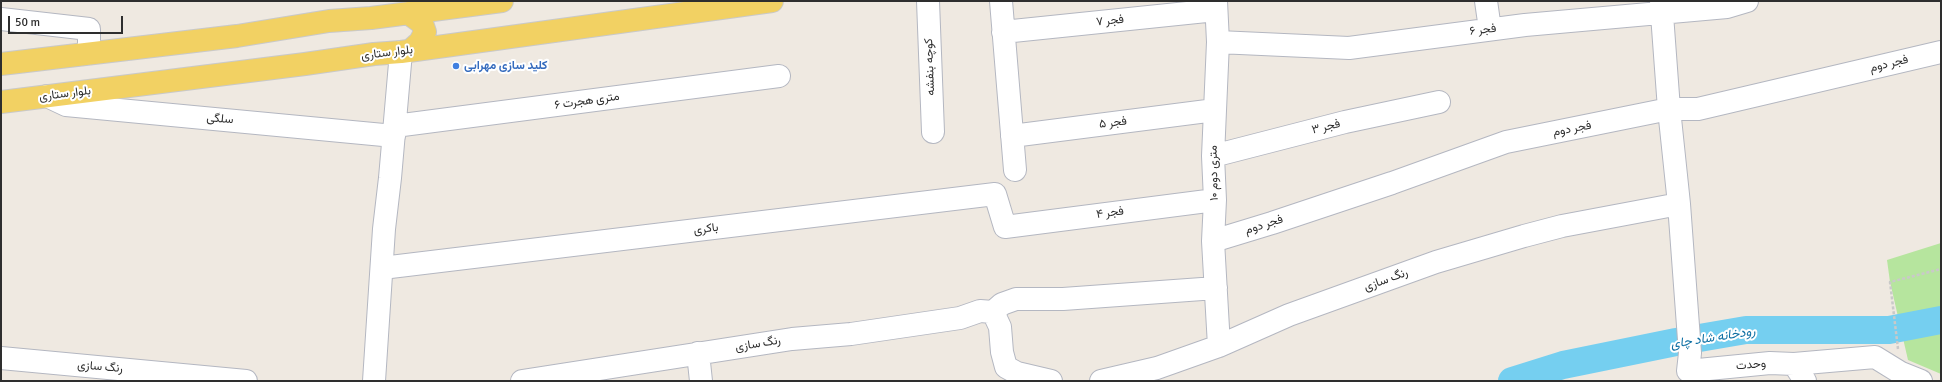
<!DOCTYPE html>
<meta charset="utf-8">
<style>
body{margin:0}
#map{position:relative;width:1942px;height:382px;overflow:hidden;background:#efe9e1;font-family:Signika,sans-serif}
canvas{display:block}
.frame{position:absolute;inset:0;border:2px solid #2e2e2e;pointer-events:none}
.scale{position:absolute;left:8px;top:16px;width:115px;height:18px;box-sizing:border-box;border:2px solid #2e2e2e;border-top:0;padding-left:5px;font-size:12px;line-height:14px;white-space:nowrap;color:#2e2e2e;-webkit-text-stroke:3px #fff;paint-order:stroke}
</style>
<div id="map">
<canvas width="1942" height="382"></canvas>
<div class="frame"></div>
<div class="scale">50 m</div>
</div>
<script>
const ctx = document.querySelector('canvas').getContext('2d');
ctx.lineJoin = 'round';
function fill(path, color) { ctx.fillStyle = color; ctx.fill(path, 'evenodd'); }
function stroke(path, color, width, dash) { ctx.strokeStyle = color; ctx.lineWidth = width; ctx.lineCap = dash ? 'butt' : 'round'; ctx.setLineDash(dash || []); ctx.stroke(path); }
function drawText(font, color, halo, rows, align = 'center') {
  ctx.font = font + ' Signika,Vazirmatn,sans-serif'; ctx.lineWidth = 4; ctx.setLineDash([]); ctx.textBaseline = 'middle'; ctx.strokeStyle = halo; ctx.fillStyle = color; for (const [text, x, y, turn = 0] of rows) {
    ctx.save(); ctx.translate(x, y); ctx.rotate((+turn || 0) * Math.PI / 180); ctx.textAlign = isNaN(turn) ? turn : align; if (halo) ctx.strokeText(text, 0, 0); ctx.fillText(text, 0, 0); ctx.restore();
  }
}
fill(new Path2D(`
 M1941,243V374L1908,360L1890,282L1887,260Z`), '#b6e59e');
stroke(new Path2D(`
 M1512,381L1563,365L1676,342L1746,330H1889L1941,320`), '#75cff0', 28);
const minor = new Path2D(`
 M928,1L933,132
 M1001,1L1015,170
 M1216,1L1218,42L1213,156L1215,200L1213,241L1219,346
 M1486,1L1490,29
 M1661,1L1669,109L1679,204L1690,353L1688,371L1770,363L1794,364L1805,381
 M1,19L89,29V52
 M1003,32L1216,10
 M1218,42L1349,48L1525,25L1727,7L1747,1
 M47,96L66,105L394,136
 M395,126L779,76
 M1012,136L1215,110
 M1213,156L1345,122L1439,102
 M1213,241L1272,223L1392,183L1506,142L1669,109H1698L1941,52
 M382,268L995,194L1005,227L1215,200
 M993,312L1000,327L1002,352L1006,367L1017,373L1051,381
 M698,353L701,381
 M1,358L246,381
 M1794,364L1875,357L1901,373L1921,381
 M374,381L384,229L390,178L401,52
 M522,381L792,339L851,334L960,318L980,311L993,312L1002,304L1016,299H1063L1216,288
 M1101,381L1157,368L1219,346L1289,315L1436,262L1524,236L1562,226L1679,204`);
const major = new Path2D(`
 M408,13L422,23L425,32L420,42L411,50
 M1,64L237,36L329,21L371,18L502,1
 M1,102L305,64L374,54L401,52L772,1`);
stroke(minor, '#b4b7c1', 24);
stroke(major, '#c9c9c9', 24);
stroke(new Path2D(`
 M1898,349L1890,282L1941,269`), '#c9c9c9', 2.5, [3, 2]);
stroke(minor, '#fff', 22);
stroke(major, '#f2d163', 22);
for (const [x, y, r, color] of [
 [456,66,4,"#3f7fe0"]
]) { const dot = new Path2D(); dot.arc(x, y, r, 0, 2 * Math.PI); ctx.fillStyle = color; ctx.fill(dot); stroke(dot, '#fff', 1.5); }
drawText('12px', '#2e2e2e', '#fff', [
 ["فجر ۷",1110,21,-6],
 ["فجر ۶",1483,30,-7],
 ["بلوار ستاری",387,53,-7],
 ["فجر دوم",1889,64,-14],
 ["کوچه بنفشه",930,67,-92],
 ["بلوار ستاری",65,94,-7],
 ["۶ متری هجرت",587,101,-8],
 ["سلگی",220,119,5],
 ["فجر ۵",1113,123,-7],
 ["فجر ۳",1326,127,-14],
 ["فجر دوم",1572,129,-11],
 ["۱۰ متری دوم",1214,173,-91],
 ["فجر ۴",1110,213,-8],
 ["فجر دوم",1264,225,-18],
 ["باکری",706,229,-7],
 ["رنگ سازی",1386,280,-20],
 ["رنگ سازی",758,344,-9],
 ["وحدت",1751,365,-5],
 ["رنگ سازی",100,367,5]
]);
drawText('bold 12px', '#366cbe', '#fff', [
 ["کلید سازی مهرابی",464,66]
], 'left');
drawText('italic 13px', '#0d6fa3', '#fff', [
 ["رودخانه شاد چای",1713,338,-9]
]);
</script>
